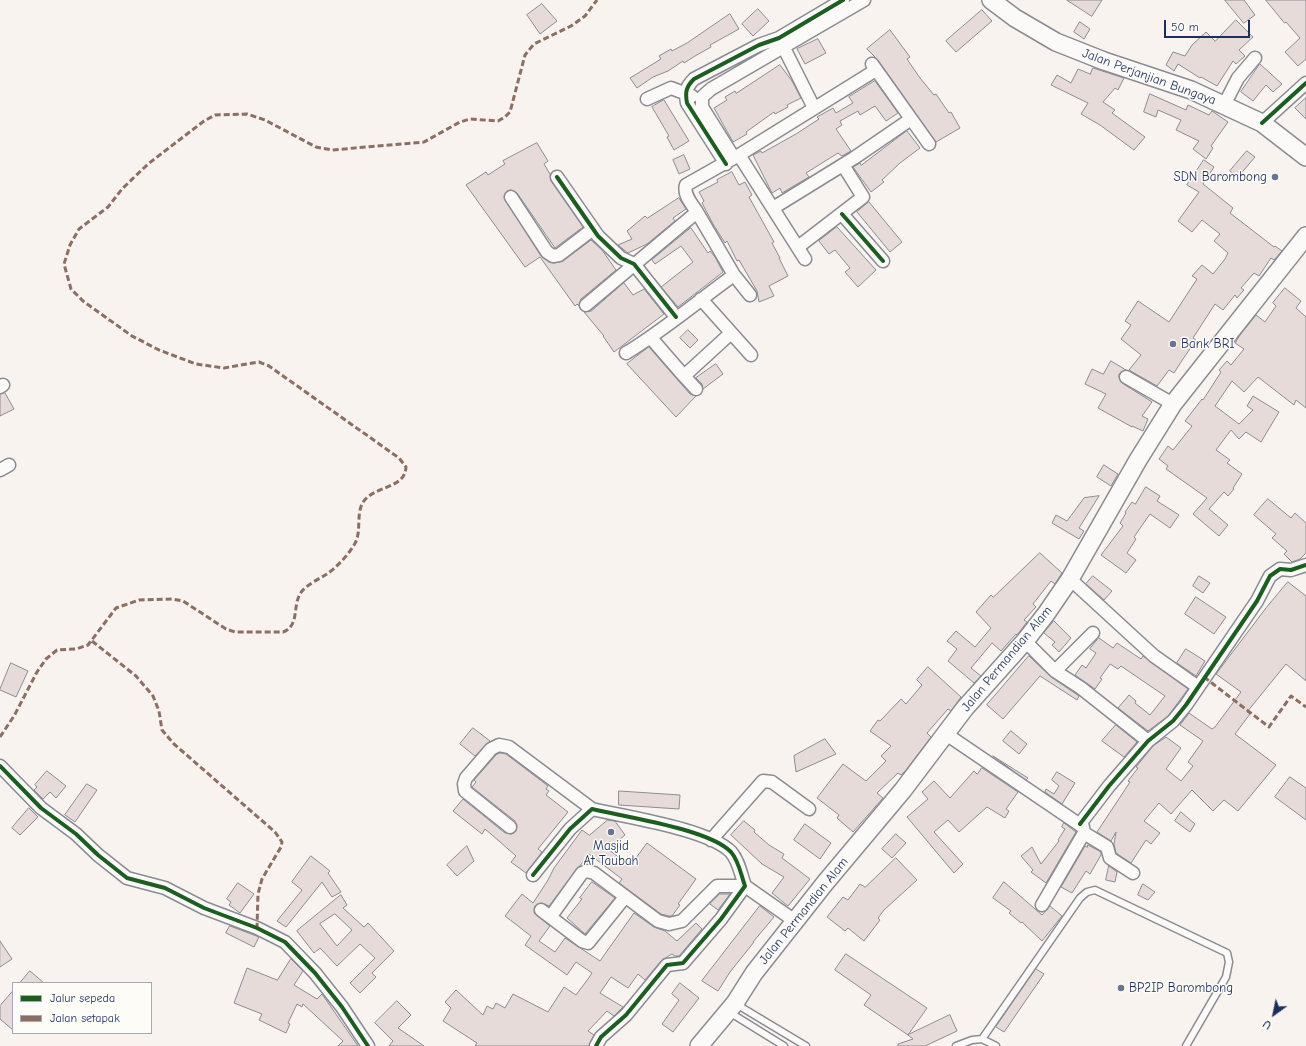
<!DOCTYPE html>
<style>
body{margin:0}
#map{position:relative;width:1306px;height:1046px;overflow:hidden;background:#f8f3ef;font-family:"Comic Neue",sans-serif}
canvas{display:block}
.legend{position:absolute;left:12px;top:982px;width:140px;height:52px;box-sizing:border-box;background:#fdfcf7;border:1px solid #a3aaba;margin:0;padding:5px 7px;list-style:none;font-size:12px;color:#1b2f5e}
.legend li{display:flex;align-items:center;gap:8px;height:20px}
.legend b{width:20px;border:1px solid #a3aaba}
.north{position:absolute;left:1254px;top:994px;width:40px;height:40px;-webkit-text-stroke:3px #fdfcf7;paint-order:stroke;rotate:213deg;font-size:11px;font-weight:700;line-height:16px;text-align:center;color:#1b2f5e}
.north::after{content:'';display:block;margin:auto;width:14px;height:18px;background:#1b2f5e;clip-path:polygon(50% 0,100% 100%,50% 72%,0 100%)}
.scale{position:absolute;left:1164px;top:20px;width:86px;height:18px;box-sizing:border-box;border:2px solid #1b2f5e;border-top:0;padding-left:5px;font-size:12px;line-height:14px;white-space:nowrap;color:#1b2f5e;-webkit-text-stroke:3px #fdfcf7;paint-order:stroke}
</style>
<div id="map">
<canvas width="1306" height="1046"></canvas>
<ul class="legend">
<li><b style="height:5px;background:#1b5e20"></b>Jalur sepeda</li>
<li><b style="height:5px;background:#8d6e63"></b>Jalan setapak</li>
</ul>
<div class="north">U</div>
<div class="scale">50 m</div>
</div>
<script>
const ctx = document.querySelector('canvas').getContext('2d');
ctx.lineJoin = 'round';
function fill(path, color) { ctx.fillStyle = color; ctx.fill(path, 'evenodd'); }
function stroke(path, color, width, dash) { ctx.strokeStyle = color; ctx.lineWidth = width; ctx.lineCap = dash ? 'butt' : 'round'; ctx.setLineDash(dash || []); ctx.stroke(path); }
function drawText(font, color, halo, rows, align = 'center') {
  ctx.font = font + ' "Comic Neue",sans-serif'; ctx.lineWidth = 3; ctx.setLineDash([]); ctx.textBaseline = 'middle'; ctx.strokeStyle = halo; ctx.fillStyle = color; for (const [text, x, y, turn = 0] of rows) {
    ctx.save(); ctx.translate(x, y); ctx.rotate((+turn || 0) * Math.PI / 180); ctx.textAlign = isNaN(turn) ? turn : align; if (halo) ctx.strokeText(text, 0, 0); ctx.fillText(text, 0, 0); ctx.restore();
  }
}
const building = new Path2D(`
 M1067,0H1102L1092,16Z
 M1225,0H1244L1255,15L1244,23Z
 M1266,0H1306V59L1298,66L1285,52L1300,38L1286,22L1285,23Z
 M542,4L557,21L540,34L527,15Z
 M758,9L769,21L753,36L742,24Z
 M982,10L992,21L956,52L946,41Z
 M730,14L739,29L710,45L711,47L695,56L684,63L683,61L668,71L653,77L637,88L630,78L661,59L659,56L671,49L672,51L687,43Z
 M1236,20L1253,37L1239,50L1245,56L1236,64L1233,61L1217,86L1201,77L1200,78L1178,64L1174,71L1166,65L1173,52L1185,56L1192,45L1206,32L1215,41Z
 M1080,22L1090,29L1084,39L1074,32Z
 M890,30L910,57L907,59L920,78L934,95L936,94L949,113L951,112L960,128L936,142L878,60L867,49Z
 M818,39L826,53L805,64L797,49Z
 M1260,64L1282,84L1273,92L1266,85L1253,101L1241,92Z
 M780,65L792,81L801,98L787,105L788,107L775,114L774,112L746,132L747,134L733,142L714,108L727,100L725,97L735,91L736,93Z
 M1093,68L1124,78L1118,90L1115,88L1103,102L1115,110L1112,113L1145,137L1134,150L1100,125L1081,114L1088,103L1051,85L1057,75L1071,83L1078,69L1090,74Z
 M875,81L898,113L886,121L875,106L860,115L858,111L840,121L842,125L836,129L851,151L842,156L838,153L806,173L809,177L782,193L780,188L772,193L753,155L761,151L762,153L796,134L819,119L817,117L833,108L836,113L853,103L849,97Z
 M1150,94L1186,110L1188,105L1209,115L1212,111L1228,122L1211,146L1213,148L1206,159L1193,149L1199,141L1176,130L1181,120L1158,110L1156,117L1144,112Z
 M1306,98V119L1295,108Z
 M664,100L689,141L674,150L667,137L669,136L652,107Z
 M907,131L920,148L900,163L882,180L884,182L871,192L853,167L860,163L861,165Z
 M537,143L548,161L544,164L550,174L551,181L583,227L555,248L517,193L511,190L507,191L504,198L541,256L549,262L554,263L563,261L591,240L602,250L616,270L581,299L579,306L577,304L575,306L540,257L525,267L466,185L486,172L488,175L505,164L503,161Z
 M1247,151L1255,157L1238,177L1230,171Z
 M684,155L690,169L679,174L673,160Z
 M1204,160L1214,167L1203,184L1233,208L1230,213L1274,247L1275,246L1282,251L1274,260L1271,258L1259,276L1254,273L1241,288L1244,290L1237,298L1235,295L1223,310L1215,304L1193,338L1196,340L1183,359L1174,373L1169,370L1157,386L1129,370L1141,355L1121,339L1131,325L1125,321L1138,301L1169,322L1197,279L1192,276L1202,265L1213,274L1225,259L1228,253L1214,241L1220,234L1202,220L1192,232L1178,221L1199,192L1187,185Z
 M732,172L739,185L745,182L752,195L749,197L774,242L772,243L780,258H779L788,276L769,286L774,296L759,302L757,291L739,260L737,261L727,241L725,243L713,224L702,203L704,201L699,192L718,182L717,180Z
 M679,198L686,209L673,218L675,221L647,244L628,253L618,245L632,239L627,231L645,216L647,218Z
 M869,202L902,242L890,252L857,212Z
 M837,227L876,270L858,287L845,272L850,268L835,250L829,254L819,241Z
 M691,228L708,253L710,251L715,257L723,272L678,307L661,287L693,262L681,246L655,264L652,260Z
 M624,283L633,295L644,289L664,314L614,352L603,336H604L584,312L591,311Z
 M1285,288L1301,301L1296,308L1306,317V408L1296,400L1294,405L1258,377L1244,392L1232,381L1215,406L1239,424L1253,410L1247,406L1253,396L1279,412L1261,442L1246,432L1239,439L1231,430L1216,450L1230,460L1227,463L1242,474L1233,488L1234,489L1228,496L1224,492L1209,509L1228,525L1219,536L1193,514L1207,498L1166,469L1168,466L1159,459L1168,446L1173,450L1192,426L1185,421L1202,399L1203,400L1221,372L1219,370L1227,361L1231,365L1244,349L1235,343L1240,335L1256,315L1265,322L1276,306L1273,303Z
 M688,330L698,340L690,348L680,338Z
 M649,347L690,394L696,396L676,417L627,364Z
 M1111,361L1126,370L1119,374V377L1122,383L1152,402L1142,416L1148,419L1143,431L1132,426V427L1098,408L1106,394L1085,384L1092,369L1103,374Z
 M716,364L723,374L703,389L702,384L696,378Z
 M5,393L14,409L0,416V394Z
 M1104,465L1118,474L1111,486L1097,477Z
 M1146,487L1160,496L1157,501L1179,515L1170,528L1150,514L1134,537L1136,539L1127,553L1136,560L1126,573L1101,555L1123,526L1120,523L1126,513L1125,512L1132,502L1135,504Z
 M1099,496L1079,528L1084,531L1079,539L1052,523L1056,515L1067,521L1084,498Z
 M1268,499L1291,518L1295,513L1306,523V553L1300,559L1292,562L1284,554L1287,551L1272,538L1276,534L1254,515Z
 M1040,553L1062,573L1055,584L1051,581L1033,604L1036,607L1024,620L1027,622L1017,635L1016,634L1001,651L992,643L971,668L981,676L974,683L948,661L957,649L947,641L956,631L975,647L991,628L976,612L991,595L993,597Z
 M1093,576L1112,591L1104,600L1086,584Z
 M1199,576L1210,583L1203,593L1193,586Z
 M1288,582L1306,596V681L1286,664L1247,712L1250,714L1235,734L1276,765L1238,811L1224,800L1213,811L1192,790L1171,814L1159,803L1144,821L1160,833L1151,844L1146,840L1131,863L1116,853L1114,844L1116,832L1111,841L1097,832L1130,782L1128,781L1138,768L1136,767L1153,746L1166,737L1181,748L1166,769L1181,781L1193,766L1188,762L1203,741L1180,725L1189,713L1212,729L1215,727L1241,692L1216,674L1266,608Z
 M1196,597L1226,617L1214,634L1185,614Z
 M1054,621L1071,638L1059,652L1052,645L1055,642L1044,633Z
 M1099,638L1113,648L1117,643L1141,659L1143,656L1188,689L1168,716L1148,731L1118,708L1129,695L1136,701L1135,703L1150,715L1165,696L1121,666L1118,669L1110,664L1100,678L1102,679L1095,689L1075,675L1082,665L1086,668L1096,653L1090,649Z
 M1186,649L1205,661L1196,676L1177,663Z
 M1029,656L1051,677L1079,696L1077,700L1040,676L1003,719L987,705Z
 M11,663L28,671L16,697L0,690Z
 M928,667L961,697L951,711L948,709L927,733L931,737L906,770L901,775L898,773L877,793L883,798L853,832L837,818L839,815L817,798L843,764L866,781L886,761L881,756L891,746L870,731L878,720L880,721L901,699L906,704L922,685L917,680Z
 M1116,725L1137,742L1124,757L1102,741Z
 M473,728L490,741L475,756L460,744Z
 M1011,731L1027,744L1019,754L1003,741Z
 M825,739L836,754L796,772L794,756Z
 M500,753L506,754L548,786L546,789L549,791L546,795L568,812L538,849L542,852L526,873L511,862L516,856L499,841L485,829L482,834L453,811L463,799L505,833L512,834L516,831L517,825L515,821L472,787L476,782L474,780L496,755Z
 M993,756L1028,778L1026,780Z
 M982,768L1018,792L1006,809L1009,811L1005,818L987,807L959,832L948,820L934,832L963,864L954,873L907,817L928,799L922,792L934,781L950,798L974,771L977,774Z
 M47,771L66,786L56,798L50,792L43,799L34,790L37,787L35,785Z
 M1057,772L1075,783L1062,804L1045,792L1046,789L1054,794L1059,786L1052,780Z
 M1290,777L1306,788V820L1275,797Z
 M87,784L97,790L75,822L65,815Z
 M619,791L680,795L679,809L619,805Z
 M29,808L38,817L20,835L12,828Z
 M1181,812L1195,824L1190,832L1175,821Z
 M608,820L615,821L625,835L608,849L630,866L647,843L696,879L678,904L680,905L672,916H669L661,914L619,883L622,879L589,854L549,906L542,903L535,906L534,913L550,926L539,941L555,952L565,938L600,961L634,913L654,927L665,931L677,941L696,923L702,929L679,956H675L672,954L662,960L645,980L638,974L628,988L611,977L600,993L623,1007L614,1016L607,1011L588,1031L594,1035L589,1046H475L477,1043L443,1021L451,1008L445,1002L456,990L483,1015L487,1006L493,1009L496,1003L505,1008L513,994L548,1012L564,987L576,995L588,979L592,973L576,962L567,975L525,945L531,936L505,916L522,894L533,903L548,880L554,868L582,830L589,835Z
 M744,821L755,830L754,832L769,845L784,854L782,858L810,879L788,906L772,893L784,877L762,864L731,835Z
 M1064,823L1076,832L1046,883L1031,872L1033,870L1021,856L1032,847L1041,864L1059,841L1058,840L1065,829L1062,827Z
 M805,824L831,843L820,859L794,840Z
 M896,834L906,843L892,858L882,849Z
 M1088,845L1101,852V855L1090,874L1086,871L1072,893L1061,887L1085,846L1087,847Z
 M467,846L474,861L457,876L447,865Z
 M311,856L330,871L328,873L341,892L332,897L322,882L286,927L277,921L302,890L292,882Z
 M896,858L917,880L884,910L878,918L880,920L864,941L848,928L845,931L827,917L843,897L848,900L860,884L865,887Z
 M1109,866L1117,872L1115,882L1106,880Z
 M592,882L615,898L585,934L567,918L582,899L580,898Z
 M1004,882L1042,915L1050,906L1062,916L1042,941L1022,922L1021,923L1009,913L1011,911L993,898Z
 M238,883L254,894L240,913L229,905L231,902L227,899Z
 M1143,884L1155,892L1148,900L1138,895Z
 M720,894H730L718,910L710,904Z
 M341,895L347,905L343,908L364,927L368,923L394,951L372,973L376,977L360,993L350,983L375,958L360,944L337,966L320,948L314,953L297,931ZM335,914L352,930L337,946L320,924Z
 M760,906L774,917L753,942H754L730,972L718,991L702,981Z
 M230,926L259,937L254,947L226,933Z
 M0,941L12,959L0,967Z
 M846,954L927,1008L908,1035L864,1005L871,995L835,970Z
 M291,959L303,971L294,985L317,999L322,994L358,1046H338L343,1041L303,1004L302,1007L297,1004L288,1023L290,1024L286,1033L259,1020L262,1014L234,1003L247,968L277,980Z
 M1036,969L1044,974L1004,1032L996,1027Z
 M30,971L44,983H20Z
 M680,983L699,998L673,1032L662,1024L679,1000L672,994Z
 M13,991V1030L0,1019V1006Z
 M397,1001L411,1015L398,1028L424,1046H389L393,1041L375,1023Z
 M950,1015L957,1031L925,1046H898V1044L913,1039L908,1035Z`);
fill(building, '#e6dbd9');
stroke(building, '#8b8c93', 1);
const service = new Path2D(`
 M736,1004L806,1046
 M729,1012L784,1046
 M956,1046L972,1040L982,1039
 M996,1046L982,1039L1080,898L1087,892L1095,890L1227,953L1229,962L1226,977L1186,1046`);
const minor = new Path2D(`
 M780,40L814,108
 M872,64L929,144
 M647,99L671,88L692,96
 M1224,105L1238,78L1255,58
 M1262,123L1306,83
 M739,155L876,70
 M734,158L702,107V97L711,89L864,0
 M726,164L687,103C685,92 686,87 694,79L759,45L779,38L843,0
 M557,177L598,236L621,258L634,264L676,317
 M511,197L547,252L553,256L559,255L593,229
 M773,208L854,158L911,119
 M697,212C692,204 683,195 686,185L739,155L805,259
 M842,214L883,261
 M798,247L863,197L843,165
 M701,299L751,355
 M586,305L697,212L734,275L750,295
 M651,338L684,376L731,333
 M626,353C664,330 698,301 734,275
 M684,376L696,389
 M1126,377L1173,404
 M0,387L3,385
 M0,470L9,465
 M1070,579L1154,656L1198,687
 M1025,641L1055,671L1081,688L1148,741
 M1055,671L1093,633
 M946,734L1083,827L1084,833L1042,905
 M0,766L41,808L76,834L98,855L127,878L165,888L204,908L257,928L285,942L315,973L342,1007L368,1046
 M1080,824L1109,786L1148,741L1173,721L1186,705L1257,601L1270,576L1280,569L1291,570L1306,565
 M510,827L465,791L464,784L466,778L491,749L499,745L509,747L592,809
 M1084,833L1107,847L1110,858L1133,873
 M711,840L763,781L772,782L809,809
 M533,875L570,829L592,809C625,817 709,829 731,852C739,861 741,875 745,886L721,919L683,963L667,965L626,1015L601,1037L596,1046
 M541,910L582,941L588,943L625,897
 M551,916L582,873L587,871L594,873L658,921L669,924L682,921L717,886H745L795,921`);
const secondary = new Path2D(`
 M991,0L1015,18L1056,42L1104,61L1191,90L1262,123L1306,157
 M699,1046L735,1003L754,973L825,883L903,790L965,708L1025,641L1046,614L1070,579L1138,460L1173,404L1306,236`);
stroke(service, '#8b8c93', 9);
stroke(minor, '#8b8c93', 15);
stroke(secondary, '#8b8c93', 20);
stroke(service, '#fbfaf8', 6);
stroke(minor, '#fbfaf8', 12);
stroke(secondary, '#fbfaf8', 17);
stroke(new Path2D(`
 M92,641L136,676L153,696L159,711L162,730L174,744L275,832L282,842L281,847L262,879L258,894L257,928
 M1204,677L1269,727L1291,696L1306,707
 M0,737L14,716L37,672L46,659L57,650L76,649L88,645L116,608L139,600L172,599L183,601L226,629L235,632H283C301,625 291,605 302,591C308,584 319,579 327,574C337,567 348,555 354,545C362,533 356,517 362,504C372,485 405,490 406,467L399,458L269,366L259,362L224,368L196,364L159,350L132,336L83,301L71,289L64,264L70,245L79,229L108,207L122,189L148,164L204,121L215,115L247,114L265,120L316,147L332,150L424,142L460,122L470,119L498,121L505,117L510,112L525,55L534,44L571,26L585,16L597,0`), '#8d6e63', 3, [6, 3]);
stroke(new Path2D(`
 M1262,123L1306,83
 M726,164L687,103C685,92 686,87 694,79L759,45L779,38L843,0
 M557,177L598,236L621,258L634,264L676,317
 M842,214L883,261
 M0,766L41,808L76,834L98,855L127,878L165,888L204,908L257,928L285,942L315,973L342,1007L368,1046
 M1080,824L1109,786L1148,741L1173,721L1186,705L1257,601L1270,576L1280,569L1291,570L1306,565
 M533,875L570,829L592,809C625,817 709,829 731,852C739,861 741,875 745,886L721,919L683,963L667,965L626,1015L601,1037L596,1046`), '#1b5e20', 4);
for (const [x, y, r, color] of [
 [1275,177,4,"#687491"],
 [1173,344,4,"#687491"],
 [611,832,4,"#687491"],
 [1121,988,4,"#687491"]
]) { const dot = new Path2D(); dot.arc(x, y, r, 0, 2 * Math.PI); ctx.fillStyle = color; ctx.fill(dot); stroke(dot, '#fdfcf7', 1.5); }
drawText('13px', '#1b2f5e', '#fdfcf7', [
 ["Jalan Perjanjian Bungaya",1149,77,20],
 ["Jalan Permandian Alam",1007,659,-50],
 ["Jalan Permandian Alam",804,911,-51]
]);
drawText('13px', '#1b2f5e', '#fdfcf7', [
 ["SDN Barombong",1267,177,"right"],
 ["Bank BRI",1181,344],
 ["Masjid",611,846,"center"],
 ["At Taubah",611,861,"center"],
 ["BP2IP Barombong",1129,988]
], 'left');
</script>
